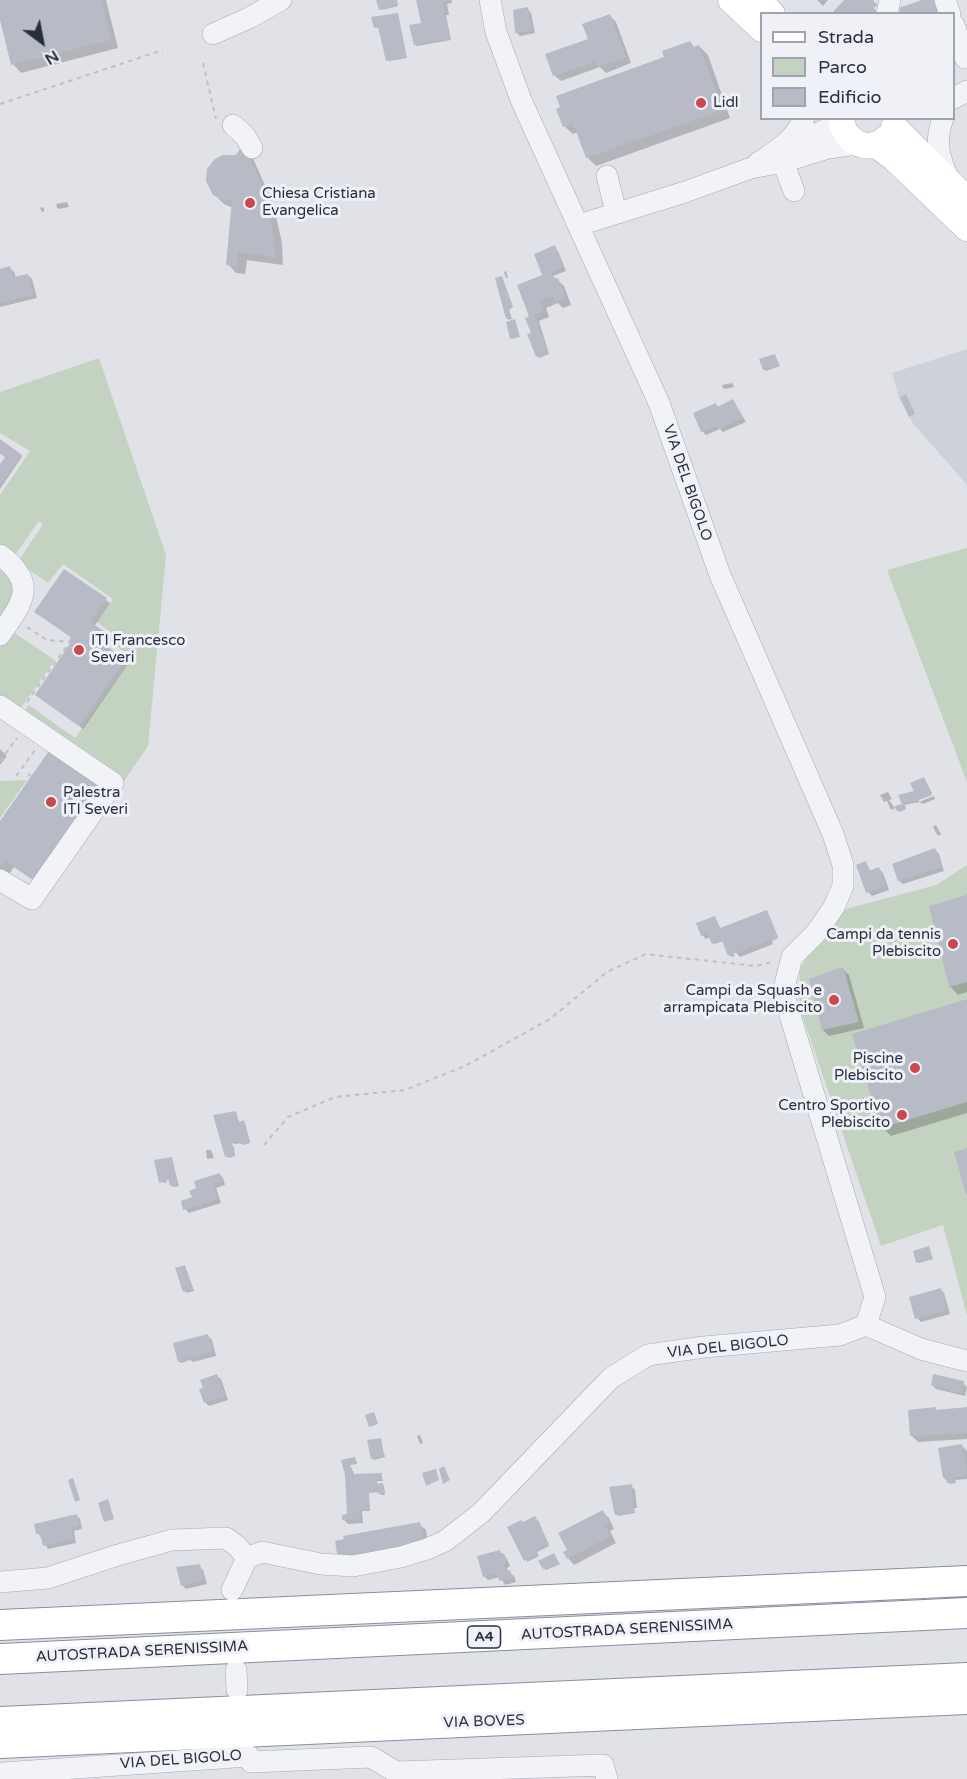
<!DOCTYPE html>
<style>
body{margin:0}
#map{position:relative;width:967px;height:1779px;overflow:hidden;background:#e0e2e8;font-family:"Varela Round",sans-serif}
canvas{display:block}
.legend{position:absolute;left:760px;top:12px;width:195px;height:108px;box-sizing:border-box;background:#eff1f6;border:2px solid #a0a3ad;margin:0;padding:8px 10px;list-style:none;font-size:18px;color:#292f3f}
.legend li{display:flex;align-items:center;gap:12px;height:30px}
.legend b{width:30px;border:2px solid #a0a3ad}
.north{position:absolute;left:12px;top:12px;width:60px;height:60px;-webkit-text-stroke:4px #eff1f6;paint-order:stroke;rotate:148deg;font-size:16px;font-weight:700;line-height:24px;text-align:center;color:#292f3f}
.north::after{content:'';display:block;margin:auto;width:21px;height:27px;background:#292f3f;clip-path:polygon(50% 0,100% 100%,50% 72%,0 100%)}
</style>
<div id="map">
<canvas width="967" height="1779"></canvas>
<ul class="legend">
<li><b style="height:8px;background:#fff"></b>Strada</li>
<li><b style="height:16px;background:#c3d2c1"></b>Parco</li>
<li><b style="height:16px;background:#b7bbc5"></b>Edificio</li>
</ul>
<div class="north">N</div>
</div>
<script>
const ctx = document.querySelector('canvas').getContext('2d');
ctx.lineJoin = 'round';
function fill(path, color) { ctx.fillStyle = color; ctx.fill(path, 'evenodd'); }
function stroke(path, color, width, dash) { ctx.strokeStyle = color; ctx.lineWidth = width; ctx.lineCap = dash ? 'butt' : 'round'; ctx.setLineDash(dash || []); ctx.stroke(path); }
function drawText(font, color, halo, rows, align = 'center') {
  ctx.font = font + ' "Varela Round",sans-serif'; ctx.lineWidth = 6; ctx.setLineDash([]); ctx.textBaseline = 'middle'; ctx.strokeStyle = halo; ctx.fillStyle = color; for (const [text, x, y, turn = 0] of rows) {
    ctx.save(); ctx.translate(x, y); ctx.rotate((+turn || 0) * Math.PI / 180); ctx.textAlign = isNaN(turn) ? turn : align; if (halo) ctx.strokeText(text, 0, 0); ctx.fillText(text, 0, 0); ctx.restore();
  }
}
fill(new Path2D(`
 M967,349V485L912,422L899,398L892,373Z`), '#ced1da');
fill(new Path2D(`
 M99,358L166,555L148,746L124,781L22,715L29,705L75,738L132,658L108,640L112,633L97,622L113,599L63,564L48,583L18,562L43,524L39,521L12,559L0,551V495L30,451L0,433V392Z
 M967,548V782L887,570Z
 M0,559L18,583L0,629Z
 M10,630L55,660L18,712L0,699V644Z
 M27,780L0,818V781Z
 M967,865V1315L943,1225L881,1246L799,1006L800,969L819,934L842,910L936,885Z`), '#c3d2c1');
fill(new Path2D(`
 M0,0H106L118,48L21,73L13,64L0,13Z
 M378,0H397L398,6L382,10Z
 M417,0H451L452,3L447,4L449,15H446L451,40L417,46L415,44L423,24Z
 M817,0H828L823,6Z
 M527,9L531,13L535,33L520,36L516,32Z
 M398,14L407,58L389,61L380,28H376Z
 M610,16L616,22L631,63L606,73L600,67L561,81L554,75L590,39Z
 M690,42L695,48L699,46L708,55L730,118L596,166L588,158L578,132L573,134L564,126Z
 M251,154L273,203L282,243L283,265L247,260L245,274L236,273L228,264L233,208L224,204L214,194Z
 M67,202L69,207L58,209L57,207L56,204Z
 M40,207L44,208V212L41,211Z
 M554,247L558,251L566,271L553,276L564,286L571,305L563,308L558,303L546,308L549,317L539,321L549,354L539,358L529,335L533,334L531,317Z
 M10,268L14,272L16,278L28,275L32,279L37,298L0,307V270Z
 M506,271L508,278H506L504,272Z
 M502,278L513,307L509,310L512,319L508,320Z
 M776,358L780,366L766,371L764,369Z
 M732,383L734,387L725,389L723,388L722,385Z
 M715,404L719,408L739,410L746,422L723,432L720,429L706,435L702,431Z
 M0,441L22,457L0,489V467L7,458L0,453Z
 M65,571L110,603L94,627L110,638L105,646L128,664L83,729L41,699L73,643L72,638L40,615Z
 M0,749L7,756L0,765Z
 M924,778L932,793L919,799V802L904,805L906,809L899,812L898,810L904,804L900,796L916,792Z
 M888,792L892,799L889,800L895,808L891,810L887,801L884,802L880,795Z
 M934,796L935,799L923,804L919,802Z
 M0,824L45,888L14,867L6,878L0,873Z
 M936,825L941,834L938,836L933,827Z
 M935,850L939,854L944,871L903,884L899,881Z
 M866,863L871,872L879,869L883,873L889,890L872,896L868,892Z
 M967,896V992L958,995L950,986Z
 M768,913L778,938L772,941L773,944L740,957L731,947L729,949L735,956L731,957L724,941L714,944L711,937L706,939L702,935L714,918L721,929Z
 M842,969L849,975L864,1028L829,1036L823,1030Z
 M967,1000V1113L891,1136L882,1127Z
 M236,1113L239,1123H245L250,1143L243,1145L241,1143L235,1144L228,1142L234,1147L235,1156L228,1158L215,1116Z
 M206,1150H211L214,1158L207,1159Z
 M171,1158L179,1186L173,1187L170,1179L166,1180L167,1183L161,1182Z
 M219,1174L223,1178L225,1185L216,1188L221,1203L189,1213L185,1209Z
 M930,1250L933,1259L919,1263L917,1262Z
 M185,1266L194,1291L186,1293L177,1269Z
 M940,1289L944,1293L950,1314L921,1322L917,1318Z
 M208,1336L212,1340L216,1356L193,1362L190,1360L181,1363L179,1361Z
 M217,1376L221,1379L228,1400L209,1406L205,1402Z
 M963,1383L967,1387L965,1396L936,1389L932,1385Z
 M935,1409L938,1412L967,1409V1439L918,1442L912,1436Z
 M420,1435L423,1443L420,1444L417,1436Z
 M380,1439L385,1457L374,1460L372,1458Z
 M962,1446L967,1451V1479L955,1480L956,1483L950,1484L944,1478Z
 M355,1458L357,1464L350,1465L355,1476L381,1474L383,1481H377L378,1485L384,1486L385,1495H381L379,1492L369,1493L370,1511H362L363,1523L348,1524L344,1520L349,1516L346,1475L343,1461Z
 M631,1486L635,1490L637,1508H634L635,1513L618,1516L617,1514Z
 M602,1512L609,1518L614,1529L610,1531L616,1543L574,1565L568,1558Z
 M76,1515L80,1519L82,1529L74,1531L76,1543L48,1549L38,1533Z
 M535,1518L539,1522L549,1546L537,1552L539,1556L527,1562L523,1524Z
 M419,1524L426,1530L429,1549L346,1541Z
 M499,1551L507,1559L510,1566L507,1568L508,1572L514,1576L516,1582L505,1585L500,1577L488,1580L484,1576Z
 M555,1556L560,1564L546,1570L544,1569Z
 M199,1566L203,1570L207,1584L186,1589L182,1585Z`), '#0003');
fill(new Path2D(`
 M0,0H101L111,40L11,65L0,20Z
 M376,0H396L398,4L379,10Z
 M416,0H454L442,3L450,39L414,45L409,25L421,23Z
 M844,0H873L878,5L874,8L879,14H831Z
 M922,0H945L949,14H897L900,10L899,8Z
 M528,7L532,30L515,33L513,10Z
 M398,13L406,57L386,61L378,27L374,28L371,17Z
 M610,14L626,57L598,67L596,61L553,76L545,54L588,39L582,24Z
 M690,41L693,47L699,45L723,110L586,158L573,123L563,127L556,109L560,107L556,96L664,57L662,51Z
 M243,144L265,193L273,233L275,257L238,252L237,266L226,265L232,200L221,199L213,195L206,181L207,169L215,159L223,155H236Z
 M555,245L563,267L551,272L554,279L558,278L566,298L555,302L553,296L540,301L544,311L534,315L548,353L536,357L527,334L531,333L525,318L529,316L517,285L542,275L534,254Z
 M10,266L13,277L28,274L34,294L0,303V269Z
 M502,276L512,304V307L509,309L511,317L506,319L495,278Z
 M515,319L520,337L510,339L506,322Z
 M775,354L779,365L763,370L759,359Z
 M906,394L915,414L909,417L900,397Z
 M733,399L743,418L718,429L716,426L701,432L693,413L716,403L717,407Z
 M0,439L22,455L0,485V464L5,457L0,454Z
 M64,569L107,598L90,622L107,633L101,642L125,659L79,726L35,695L71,642L69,641L71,637L34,612Z
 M51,748L102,784L35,880L5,860L0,867V821Z
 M924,777L932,795L916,801L904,803L906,808L896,811L895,806L902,804L898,795L914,791L910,783Z
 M935,848L942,867L898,881L892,864Z
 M866,861L869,871L879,867L886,886L866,893L856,865Z
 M967,895V982L949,987L929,906Z
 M767,910L778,937L728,956L722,940L712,944L707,933L701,936L696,923L715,916L720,928Z
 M843,967L859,1022L822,1030L809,979Z
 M967,999V1102L881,1128L852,1034Z
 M236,1111L239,1122L244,1120L250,1142L240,1144L239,1141L232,1143L235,1155L225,1157L213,1115Z
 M967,1148V1194H966L954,1152Z
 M172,1157L178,1184L170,1186L168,1178H166L167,1181L159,1183L154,1160Z
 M220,1173L222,1181L213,1184L218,1199L183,1210L181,1201L192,1197L189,1191L196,1188L194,1181Z
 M929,1246L932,1258L916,1263L913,1251Z
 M185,1265L193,1289L183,1292L175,1268Z
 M941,1288L947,1310L915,1319L909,1297Z
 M208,1334L213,1352L178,1362L173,1343Z
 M217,1374L225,1396L204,1403L199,1389L203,1388L200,1380Z
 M933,1374L964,1381L961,1393L931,1385Z
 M936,1407V1410L967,1407V1433L910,1436L908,1410Z
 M374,1412L378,1424L369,1427L365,1415Z
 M381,1438L384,1456L371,1459L367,1440Z
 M962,1444L967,1475L954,1477L955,1482L947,1483L946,1478H943L938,1448Z
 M355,1457L357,1463L349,1464L354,1474L382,1473V1480H377V1484L383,1483L384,1493L378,1494L377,1491L369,1492V1510H359L360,1519L342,1520V1515L347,1514L345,1475L341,1460Z
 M444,1466L450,1480L443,1484L439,1469Z
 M436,1469L439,1480L426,1486L422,1473Z
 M73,1478L80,1500L75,1502L68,1480Z
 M632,1484L634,1512L615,1515L609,1487Z
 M108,1499L114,1519L104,1522L98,1503Z
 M603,1510L609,1522L604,1525L610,1536L567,1559L563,1552L567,1550L558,1533Z
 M77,1514L79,1525L71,1527L73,1539L43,1546L40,1533L36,1534L34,1524Z
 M535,1516L549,1544L536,1550L538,1554L524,1561L507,1527L521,1520L523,1522Z
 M420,1522L424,1543L348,1557L337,1554L335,1541L344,1539L343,1536Z
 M500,1550L501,1554L504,1553L507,1562L504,1564L506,1571L510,1570L513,1578L499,1581L497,1573L483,1577L477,1556Z
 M554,1553L559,1563L543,1569L538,1561Z
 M200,1564L204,1581L181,1586L176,1567Z`), '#b7bbc5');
const minor = new Path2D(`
 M945,0L950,14
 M887,14L890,0
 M954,25L965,58
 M213,34L249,18L281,0
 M954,98L967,91
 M943,118C934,143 939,157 949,180
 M233,125L245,136L252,148
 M788,145L823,131L841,120
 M783,162L794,191
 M758,163C776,151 796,139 804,118
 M607,176L616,212
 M579,225L685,192L751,168L783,162L828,148L857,144
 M0,555C39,584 22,603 0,635
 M0,706L113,783L32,899L0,880
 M866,1325L921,1349L967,1361
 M0,1582L48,1578L118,1555L172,1540L226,1538L237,1546L247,1558
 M232,1590L247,1558L262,1552L321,1564L353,1566L401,1557L427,1549L445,1541L481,1513L611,1378L648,1355L704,1347L840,1335L866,1325L875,1297L783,992L792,957L816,933L834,907L843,886V865L833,834L720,575L659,403L521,100L496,32L490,0
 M236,1670L237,1690
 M251,1762L371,1757L396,1772L603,1765L607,1779
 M2,1779L3,1773L249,1756`);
const major = new Path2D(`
 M731,0L762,29
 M759,0L772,14
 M841,118C843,143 870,155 888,137
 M894,127L967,200
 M876,145L894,158L967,228`);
const highway = new Path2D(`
 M0,1625L967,1581
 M0,1659L967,1613
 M0,1722L967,1678
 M0,1743L967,1699`);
stroke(minor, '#a5a9b2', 22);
stroke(major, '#9fa5b3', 27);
stroke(highway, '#888e9e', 32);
stroke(new Path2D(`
 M203,63L216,119
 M0,104L163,50
 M27,627L47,640L71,642
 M27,702L69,643
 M0,761L17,738
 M28,774L31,776
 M16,776L35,750
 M264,1145L288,1117L335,1097L405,1090L465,1066L550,1019L607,972L646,954L755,966L772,962`), '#bec0c7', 2, [4.5, 4.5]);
stroke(minor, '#f2f3f7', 21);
stroke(major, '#fff', 26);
stroke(highway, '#fff', 30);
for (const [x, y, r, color] of [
 [701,103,6,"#c9494e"],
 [250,203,6,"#c9494e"],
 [79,650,6,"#c9494e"],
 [51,802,6,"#c9494e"],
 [953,944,6,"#c9494e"],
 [834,1000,6,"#c9494e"],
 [915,1068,6,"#c9494e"],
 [902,1115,6,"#c9494e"]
]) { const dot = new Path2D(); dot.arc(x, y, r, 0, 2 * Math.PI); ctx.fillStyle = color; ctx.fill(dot); stroke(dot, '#eff1f6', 2); }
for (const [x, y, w] of [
 [484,1637,33]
]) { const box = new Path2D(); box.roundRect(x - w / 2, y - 11, w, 22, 4.5); ctx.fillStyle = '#eff1f6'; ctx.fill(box); stroke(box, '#292f3f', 1.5); }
drawText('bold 14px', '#292f3f', null, [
 ["A4",484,1637]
]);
drawText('15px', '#292f3f', '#eff1f6', [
 ["Lidl",713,103],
 ["Chiesa Cristiana",262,194],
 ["Evangelica",262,211],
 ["ITI Francesco",91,641],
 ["Severi",91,658],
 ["Palestra",63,793],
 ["ITI Severi",63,810],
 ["Campi da tennis",941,935,"right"],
 ["Plebiscito",941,952,"right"],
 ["Campi da Squash e",822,991,"right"],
 ["arrampicata Plebiscito",822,1008,"right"],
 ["Piscine",903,1059,"right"],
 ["Plebiscito",903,1076,"right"],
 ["Centro Sportivo",890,1106,"right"],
 ["Plebiscito",890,1123,"right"]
], 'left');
drawText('15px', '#292f3f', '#eff1f6', [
 ["VIA DEL BIGOLO",687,483,71],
 ["VIA DEL BIGOLO",728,1347,-6],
 ["AUTOSTRADA SERENISSIMA",627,1630,-3],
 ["AUTOSTRADA SERENISSIMA",142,1652,-3],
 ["VIA BOVES",484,1722,-2],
 ["VIA DEL BIGOLO",181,1760,-4]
]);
</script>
